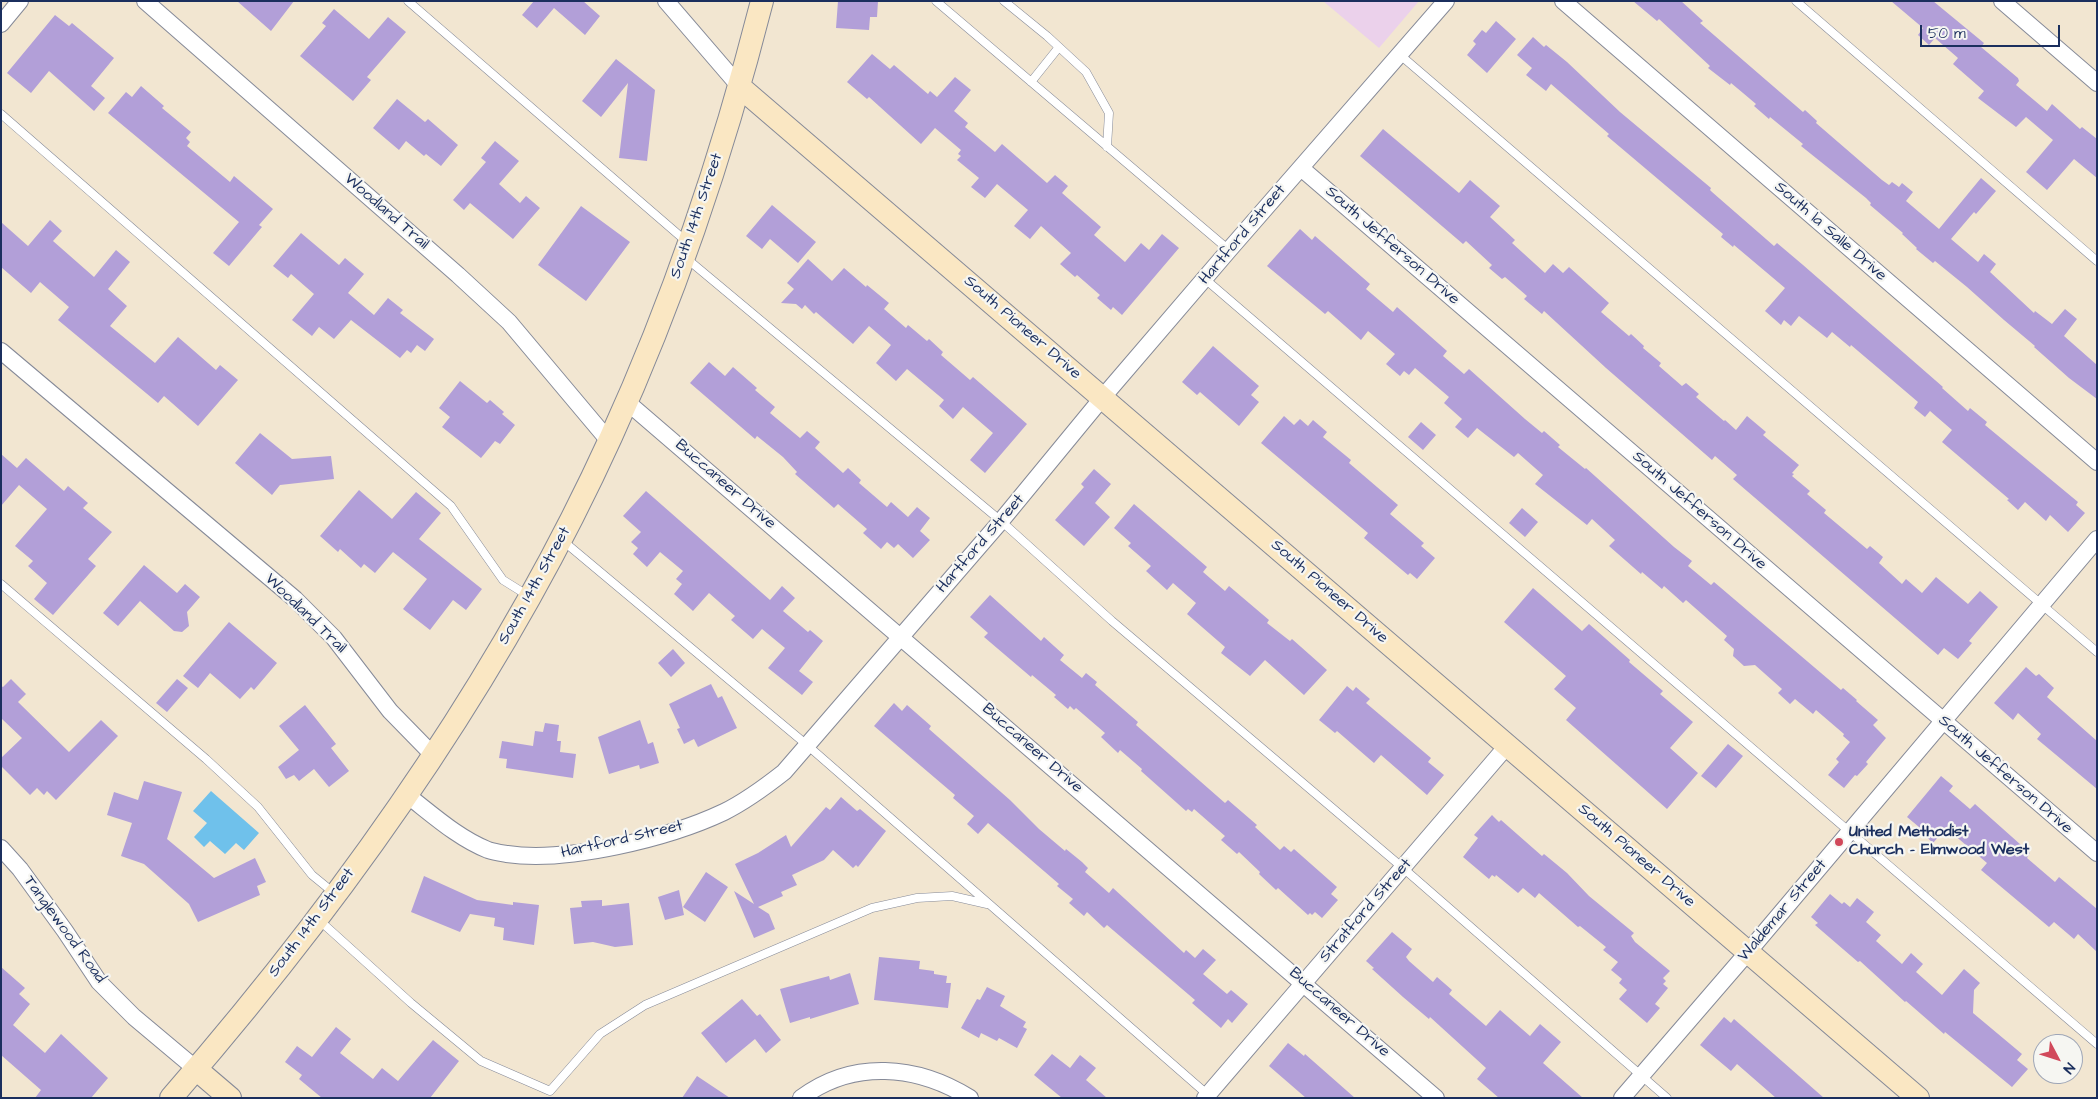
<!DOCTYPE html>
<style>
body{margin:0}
#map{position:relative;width:2098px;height:1099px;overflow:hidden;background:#f2e6d1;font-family:"Architects Daughter",sans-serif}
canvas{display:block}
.frame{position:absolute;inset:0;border:2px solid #1b2f5e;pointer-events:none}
.north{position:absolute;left:2033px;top:1034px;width:50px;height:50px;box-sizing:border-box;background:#f6f6f2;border:1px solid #9ea6b7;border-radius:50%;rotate:130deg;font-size:14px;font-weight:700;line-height:20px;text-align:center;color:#1b2f5e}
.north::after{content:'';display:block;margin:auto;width:18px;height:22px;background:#d1495b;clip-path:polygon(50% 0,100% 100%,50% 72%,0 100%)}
.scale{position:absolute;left:1920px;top:25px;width:140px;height:22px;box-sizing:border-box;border:2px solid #1b2f5e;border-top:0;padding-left:6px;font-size:15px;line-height:18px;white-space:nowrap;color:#1b2f5e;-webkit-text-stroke:4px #f6f6f2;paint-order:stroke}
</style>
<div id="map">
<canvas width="2098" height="1099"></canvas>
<div class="frame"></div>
<div class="north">N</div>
<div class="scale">50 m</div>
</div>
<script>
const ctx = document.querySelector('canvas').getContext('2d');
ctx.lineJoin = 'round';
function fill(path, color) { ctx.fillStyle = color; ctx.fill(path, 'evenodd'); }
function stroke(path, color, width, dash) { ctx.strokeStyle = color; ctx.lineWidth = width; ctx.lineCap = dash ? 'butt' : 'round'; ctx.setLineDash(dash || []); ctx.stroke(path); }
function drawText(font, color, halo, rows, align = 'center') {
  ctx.font = font + ' "Architects Daughter",sans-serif'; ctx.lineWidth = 4.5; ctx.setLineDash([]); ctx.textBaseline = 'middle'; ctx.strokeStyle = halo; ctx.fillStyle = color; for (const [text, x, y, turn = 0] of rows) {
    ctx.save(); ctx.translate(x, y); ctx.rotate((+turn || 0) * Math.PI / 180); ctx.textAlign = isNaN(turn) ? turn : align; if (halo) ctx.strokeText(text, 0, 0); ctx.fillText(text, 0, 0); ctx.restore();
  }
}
fill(new Path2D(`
 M1323,1H1419L1379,48Z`), '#ebd1eb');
fill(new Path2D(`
 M211,791L259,833L244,850L236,843L225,854L210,841L204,847L194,837L207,823L193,811Z`), '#6fc1eb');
fill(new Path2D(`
 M237,1H294L271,31Z
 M534,1H583L600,16L585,35L554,8L537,28L522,15Z
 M838,1H878L877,17H870L869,30L836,28Z
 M1633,1H1681L1703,21L1700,23L1803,112L1805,110L1817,121L1816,123L1882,180L1889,185L1892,182L1899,187L1902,183L1913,192L1906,201L1939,229L1981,178L1996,191L1976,214L1974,212L1951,239L1978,262L1984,254L1996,264L1990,272L2034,313L2035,311L2052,324L2065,309L2077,319L2064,336L2097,365V399L2069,378L2034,347L2035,346L2004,320L1967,287L1935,261L1933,263L1916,249L1917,248L1902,234L1903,233L1870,205L1871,203L1866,198L1801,146L1803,144L1770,117L1769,119L1754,106L1756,104L1743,93L1731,83L1730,85L1708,68L1710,66L1659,19L1657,21Z
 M1891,1H1933L1984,43L1981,47L2018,78L2019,81L2016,85L2047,111L2052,104L2080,129L2082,127L2097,139V178L2074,159L2047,190L2026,172L2053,140L2026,117L2016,127L1978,98L1984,91L1953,64L1958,58L1935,38L1929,45L1918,35L1923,28Z
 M334,9L369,39L388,17L406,32L367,77L371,80L353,101L300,56L326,26L322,23Z
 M55,15L69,26L72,23L114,58L91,86L105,98L94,111L49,71L31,93L7,73Z
 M1496,21L1516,39L1487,73L1467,55L1476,44L1473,41L1482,30L1486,33Z
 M1533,37L1544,47L1546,45L1567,62L1620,112L1711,188L1710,190L1712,192L1774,246L1777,243L1803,265L1943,387L1942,388L1968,411L1970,408L1987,422L1985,425L2078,502L2076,505L2085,513L2068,532L2050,515L2046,521L2025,502L2018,510L2007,500L2009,499L1942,442L1952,430L1930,411L1925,417L1914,408L1918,402L1851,345L1850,347L1832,332L1827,338L1799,316L1791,326L1784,320L1781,325L1765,311L1785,288L1734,245L1733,247L1721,237L1723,234L1607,136L1609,134L1551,84L1546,91L1526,75L1532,68L1517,55Z
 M872,54L890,69L894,65L928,94L930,91L937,97L955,77L971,90L954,111L968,123L965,127L995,152L1002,144L1047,183L1055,175L1068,186L1062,193L1101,227L1094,235L1125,262L1141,243L1149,250L1162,234L1179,248L1122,315L1113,307L1111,310L1097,298L1100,295L1077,275L1075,277L1060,264L1071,253L1041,226L1030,239L1014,226L1028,210L997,184L985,198L971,187L979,178L957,160L961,156L958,154L961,150L935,128L921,144L869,97L867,99L847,82Z
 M616,59L655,90L647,161L619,158L628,83L601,117L582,101Z
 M141,86L164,106L162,108L191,132L186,138L190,142L187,146L230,182L234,176L273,209L259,225L262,227L229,266L213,253L239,222L108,113L126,92L132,97Z
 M397,99L425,122L428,119L458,145L441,166L426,154L424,156L406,141L399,150L373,128Z
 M1383,129L1459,193L1470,180L1500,206L1490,217L1515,240L1512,243L1545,273L1553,264L1563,273L1569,267L1609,303L1601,312L1629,336L1631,334L1644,346L1643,348L1661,363L1659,366L1682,386L1686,383L1699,394L1696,397L1724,421L1725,420L1736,430L1747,416L1766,432L1763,435L1799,465L1792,473L1794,474L1792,476L1810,491L1807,494L1826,510L1824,513L1867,549L1870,546L1883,557L1879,563L1902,584L1906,579L1922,593L1936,577L1968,604L1980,591L1998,607L1969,641L1972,643L1958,659L1944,648L1938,655L1733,479L1737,475L1715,456L1712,460L1606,368L1544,311L1542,314L1524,299L1527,296L1505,277L1502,279L1489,268L1492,265L1466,241L1463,244L1360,156Z
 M495,141L519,161L499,184L520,203L526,196L540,208L513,239L470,203L464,210L453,200L486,162L481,158Z
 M772,205L816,242L798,263L770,239L762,249L746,236Z
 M581,206L630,242L586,301L538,265Z
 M50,220L62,231L53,241L94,277L116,250L130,262L108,289L127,306L110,326L155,363L178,337L216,370L220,365L238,380L198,426L164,396L158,403L58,320L69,307L40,282L31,293L1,267V222L28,246Z
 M1300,229L1312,240L1315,236L1370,284L1366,289L1393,312L1397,307L1447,351L1443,356L1464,374L1469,369L1525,419L1542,433L1544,431L1560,445L1558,447L1585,469L1586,468L1674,547L1692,561L1688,566L1711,585L1714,582L1841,690L1843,688L1857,700L1856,701L1878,720L1873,725L1886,738L1866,762L1868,764L1857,776L1855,775L1844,788L1828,775L1839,762L1836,759L1850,742L1843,736L1844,734L1816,710L1813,714L1795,699L1790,704L1778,693L1782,689L1755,665L1744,666L1733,656L1734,649L1724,640L1727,636L1686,600L1683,603L1664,586L1662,589L1642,572L1641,574L1609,546L1615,540L1592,519L1587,525L1535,484L1543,475L1518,453L1514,457L1477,428L1468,438L1455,427L1462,419L1444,403L1449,397L1415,368L1409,375L1404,371L1400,376L1386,364L1395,354L1368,331L1361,340L1328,311L1325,314L1267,266Z
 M301,233L339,265L345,258L364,274L348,293L374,315L388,298L403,310L400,313L434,339L425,351L417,345L411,353L407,350L400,358L351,320L334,339L319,327L312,336L292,320L314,294L291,274L288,278L273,266Z
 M808,259L832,281L844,268L866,287L867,285L889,303L884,309L906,328L908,325L927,341L929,339L943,352L941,355L970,380L973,377L1027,424L985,473L970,460L993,433L963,407L953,419L939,406L944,400L907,369L896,381L876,363L891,345L869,326L853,344L816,312L814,314L805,305L802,309L796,304L781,303L794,289L787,283Z
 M1213,346L1259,386L1251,395L1259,402L1239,426L1200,392L1197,395L1182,382Z
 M709,362L725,376L733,367L757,388L755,390L775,407L770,413L800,438L807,431L820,442L815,448L843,473L848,468L861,480L859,483L887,507L891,502L908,517L917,507L930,518L920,531L930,540L913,558L898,544L894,548L887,542L881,549L863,533L867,529L838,504L834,508L795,474L797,472L783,457L757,436L755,439L690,383Z
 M460,381L487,403L490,400L504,412L502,414L515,425L500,444L495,441L481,458L442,427L450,417L439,408Z
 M1284,416L1294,425L1300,419L1308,426L1313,420L1327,432L1323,437L1351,460L1349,463L1398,505L1390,514L1424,543L1421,546L1435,558L1417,579L1410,573L1408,575L1364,538L1368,533L1261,443Z
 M1421,422L1436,435L1423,450L1408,437Z
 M260,433L292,459L331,456L334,479L280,485L272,495L235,463Z
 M1,454L17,468L26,458L64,491L68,486L88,503L83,508L112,532L88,559L96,566L53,615L34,599L47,583L28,566L33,561L15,546L47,509L19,485L1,506Z
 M1094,469L1111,484L1095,503L1110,517L1084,546L1055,520L1084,487L1081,484Z
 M359,490L392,519L416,492L441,513L419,539L482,589L466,610L453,600L430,630L403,609L427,579L393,552L375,573L364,564L361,568L340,549L338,552L320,536Z
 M646,491L770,600L782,586L795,598L783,611L808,632L810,630L823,641L799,671L813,682L802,695L768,668L785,648L762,629L753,639L731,620L735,616L709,593L693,611L674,594L682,584L676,579L683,571L660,552L647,567L633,554L638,548L631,542L641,532L623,516Z
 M1134,504L1207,567L1203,572L1225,591L1229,586L1269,620L1267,623L1290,641L1292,639L1327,670L1304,695L1265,660L1250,676L1221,653L1225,647L1187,614L1196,603L1173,583L1167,590L1146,571L1151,566L1128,546L1131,543L1114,528Z
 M1522,508L1538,522L1525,537L1509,523Z
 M144,565L177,593L185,584L200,597L187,612L189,626L182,632L174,631L140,601L118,626L103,613Z
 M1533,588L1582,631L1589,624L1630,660L1629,662L1663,691L1660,694L1693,722L1670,748L1698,773L1667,809L1566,720L1576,708L1554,689L1566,676L1504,622Z
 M990,595L1041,641L1044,637L1064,655L1060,660L1082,678L1086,673L1097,682L1095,685L1138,722L1136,725L1225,803L1228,800L1257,825L1255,827L1280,850L1284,846L1291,852L1294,849L1337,887L1331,894L1338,900L1322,918L1315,912L1312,915L1310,913L1308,915L1278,888L1276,890L1259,874L1260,872L1239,852L1237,854L1221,840L1225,836L1194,809L1192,812L1188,809L1186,811L1141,771L1142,769L1120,750L1118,753L1101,737L1105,733L1076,708L1074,710L1070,706L1068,709L1054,697L1056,695L1032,675L1031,677L984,637L988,633L970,617Z
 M229,622L277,663L254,690L251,687L240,699L210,673L198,688L183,676Z
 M673,649L685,663L671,677L658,663Z
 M2026,667L2036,676L2039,674L2054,688L2047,697L2097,741V789L2037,739L2041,734L2018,713L2013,720L1994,703Z
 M11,679L26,694L18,702L69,752L101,720L118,736L56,800L47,791L44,795L37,788L30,795L1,766V758L22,738L2,719L1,720V686L3,687Z
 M177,679L188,688L167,712L156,703Z
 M711,684L718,698L722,696L737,728L698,747L694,739L684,744L677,729L680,728L669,704Z
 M1347,686L1353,691L1356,687L1370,699L1366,703L1431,758L1428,762L1444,775L1427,795L1381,755L1374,763L1337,731L1335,733L1319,720Z
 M894,703L902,711L907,705L931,726L929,729L1010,800L1039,829L1065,851L1066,849L1082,862L1088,868L1085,872L1109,893L1113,888L1184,953L1186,950L1195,958L1203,949L1216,960L1203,974L1227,994L1231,990L1248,1004L1232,1023L1228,1019L1221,1028L1192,1003L1195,1000L1107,925L1104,928L1087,912L1084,916L1069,903L1073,899L1057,886L1059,884L988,823L978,834L967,824L974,816L953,798L955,795L874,726Z
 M305,705L336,744L331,748L349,771L329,787L314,769L299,781L294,775L286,779L278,767L299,750L279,726Z
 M640,720L648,744L653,742L659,763L640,769L639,765L609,774L598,737Z
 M545,723L559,725L557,741H561L560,752L576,754L573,778L506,768L507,759L499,758L502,741L533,746L535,731L543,732Z
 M1728,744L1743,756L1716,788L1701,776Z
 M1941,776L1953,786L1949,791L1970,809L1975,804L2030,853L2027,858L2055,882L2059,877L2097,909V952L2078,934L2074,939L2054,922L2049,927L1981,870L1987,863L1946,828L1933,843L1918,829L1919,827L1907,817Z
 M144,781L182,792L167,839L214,878L255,858L266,882L257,886L260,895L198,922L189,904L144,864L121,856L132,823L107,815L114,792L138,800Z
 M841,797L857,811L860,809L886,831L858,867L856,865L853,868L833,850L824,860L792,875L797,885L781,892L783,896L758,907L769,914L775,929L754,938L734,891L754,904L735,864L758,853L786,835L791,847L826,807L830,810Z
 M1492,815L1499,822L1501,820L1542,856L1544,854L1567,873L1589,896L1634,933L1631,936L1635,942L1670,971L1663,978L1666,981L1663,984L1668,988L1655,1004L1660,1008L1647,1023L1619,999L1627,990L1619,983L1622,979L1611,970L1618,962L1603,950L1606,947L1580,926L1578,927L1539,893L1535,898L1523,888L1518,893L1496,875L1495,877L1492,875L1489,879L1463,857L1478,838L1474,835Z
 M706,872L728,887L705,922L683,907Z
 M424,876L477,900L513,905V902L539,905L534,945L503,940L504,928L494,926L495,918L470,914L460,932L411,912Z
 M679,890L684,915L665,920L658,897Z
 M1830,894L1842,904L1844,902L1850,907L1857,898L1874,912L1866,922L1881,935L1876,941L1902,964L1911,953L1923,964L1916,972L1942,995L1964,969L1980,983L1974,990L1973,1013L2022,1054L2017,1060L2028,1069L2012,1087L1945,1032L1944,1034L1906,1001L1905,1002L1860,961L1858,962L1815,925L1818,923L1811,917Z
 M602,900V906L629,903L633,945L615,947L593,942L574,944L570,908L582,907L581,901Z
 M1392,932L1412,949L1406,957L1409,961L1433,982L1437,977L1452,990L1449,994L1486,1026L1500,1010L1530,1036L1540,1024L1561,1042L1543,1063L1583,1098H1499L1477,1079L1486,1068L1430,1017L1429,1019L1403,997L1372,969L1374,968L1366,961Z
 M879,957L920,961L919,969L934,971V974L947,976L946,983H951L948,1008L874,1000Z
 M1,967L25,988L19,994L30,1004L13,1025L45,1053L61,1034L108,1078L91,1098H35L41,1090L1,1055Z
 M850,973L859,1004L810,1019V1017L790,1023L780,989L829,976L830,980Z
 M987,987L1005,996L1000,1006L1026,1022L1023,1027L1027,1029L1017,1048L999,1038L997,1041L981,1033L979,1038L961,1028L977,999L980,1000Z
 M742,999L757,1016L760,1014L781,1040L766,1053L755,1039L726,1063L701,1033Z
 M1724,1017L1731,1023L1734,1019L1824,1098H1776L1737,1064L1731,1071L1700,1045Z
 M336,1027L351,1039L340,1053L373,1079L382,1068L398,1081L433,1040L459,1061L430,1098H322L299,1079L302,1075L285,1062L297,1046L312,1057Z
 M1288,1043L1304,1056L1305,1054L1355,1098H1306L1269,1066Z
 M1052,1054L1070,1068L1080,1055L1096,1068L1086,1080L1107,1098H1062L1034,1075Z
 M697,1076L730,1098H682Z`), '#b29fd8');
const lane = new Path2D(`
 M408,1L687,242
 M936,1L1229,250
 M1004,1L1047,36L1086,72L1109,113L1107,147
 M1796,1L2097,261
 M1399,54L2097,652
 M1031,82L1059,47
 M1,114L451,506L503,580L527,595
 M686,258L1001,521L1112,621L1403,868L1667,1098
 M1205,279L2097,1044
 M562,540L807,745L1208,1095
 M1,584L206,759L258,807L312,875L334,893
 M319,920L411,1003L481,1061L550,1091L600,1034L645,1005L872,908L917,898L952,896L987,904`);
const street = new Path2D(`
 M145,1L458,275L509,322L609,441
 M666,1L740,87
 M1563,1L2097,462
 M2002,1L2097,83
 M1,24L20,1
 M1301,168L2097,853
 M1,351L295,599L334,638L390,711L433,755
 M627,402L1436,1098
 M407,795C433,815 458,838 488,850C494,852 501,853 507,854C567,863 669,838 724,812C746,801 765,787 784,772L1001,521L1103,397L1229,250L1446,1
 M1,848L20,869L65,931L99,982L134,1017L196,1069
 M801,1098C853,1059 917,1065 970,1098
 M1205,1098L1507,746
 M1622,1098L1748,952L2097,539`);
const secondary = new Path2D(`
 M740,87L1918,1098
 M196,1069L230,1098
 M171,1098C345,898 501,679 611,437C675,297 724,150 762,1`);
stroke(lane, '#868a98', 9);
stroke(street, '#868a98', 18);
stroke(secondary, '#868a98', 24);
stroke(lane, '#fff', 8);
stroke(street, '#fff', 16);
stroke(secondary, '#fae7c3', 22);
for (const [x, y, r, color] of [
 [1839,842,5,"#d1495b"]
]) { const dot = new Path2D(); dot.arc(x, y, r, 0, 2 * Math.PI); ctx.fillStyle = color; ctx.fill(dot); stroke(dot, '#f6f6f2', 2); }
drawText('16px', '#1b2f5e', '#f6f6f2', [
 ["Woodland Trail",386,212,41],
 ["South 14th Street",697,216,-71],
 ["South la Salle Drive",1830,232,41],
 ["Hartford Street",1243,235,-50],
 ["South Jefferson Drive",1392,246,41],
 ["South Pioneer Drive",1022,328,41],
 ["Buccaneer Drive",725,485,41],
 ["South Jefferson Drive",1699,511,41],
 ["Hartford Street",981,544,-49],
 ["South 14th Street",535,586,-61],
 ["South Pioneer Drive",1329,592,41],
 ["Woodland Trail",305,614,44],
 ["Buccaneer Drive",1032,749,41],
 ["South Jefferson Drive",2005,775,41],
 ["Hartford Street",622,840,-13],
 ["South Pioneer Drive",1636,856,41],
 ["Stratford Street",1366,911,-49],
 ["Waldemar Street",1783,911,-50],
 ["South 14th Street",312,923,-53],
 ["Tanglewood Road",64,930,54],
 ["Buccaneer Drive",1339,1013,41]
]);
drawText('bold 16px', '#1b2f5e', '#f6f6f2', [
 ["United Methodist",1849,833],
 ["Church - Elmwood West",1849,851]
], 'left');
</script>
